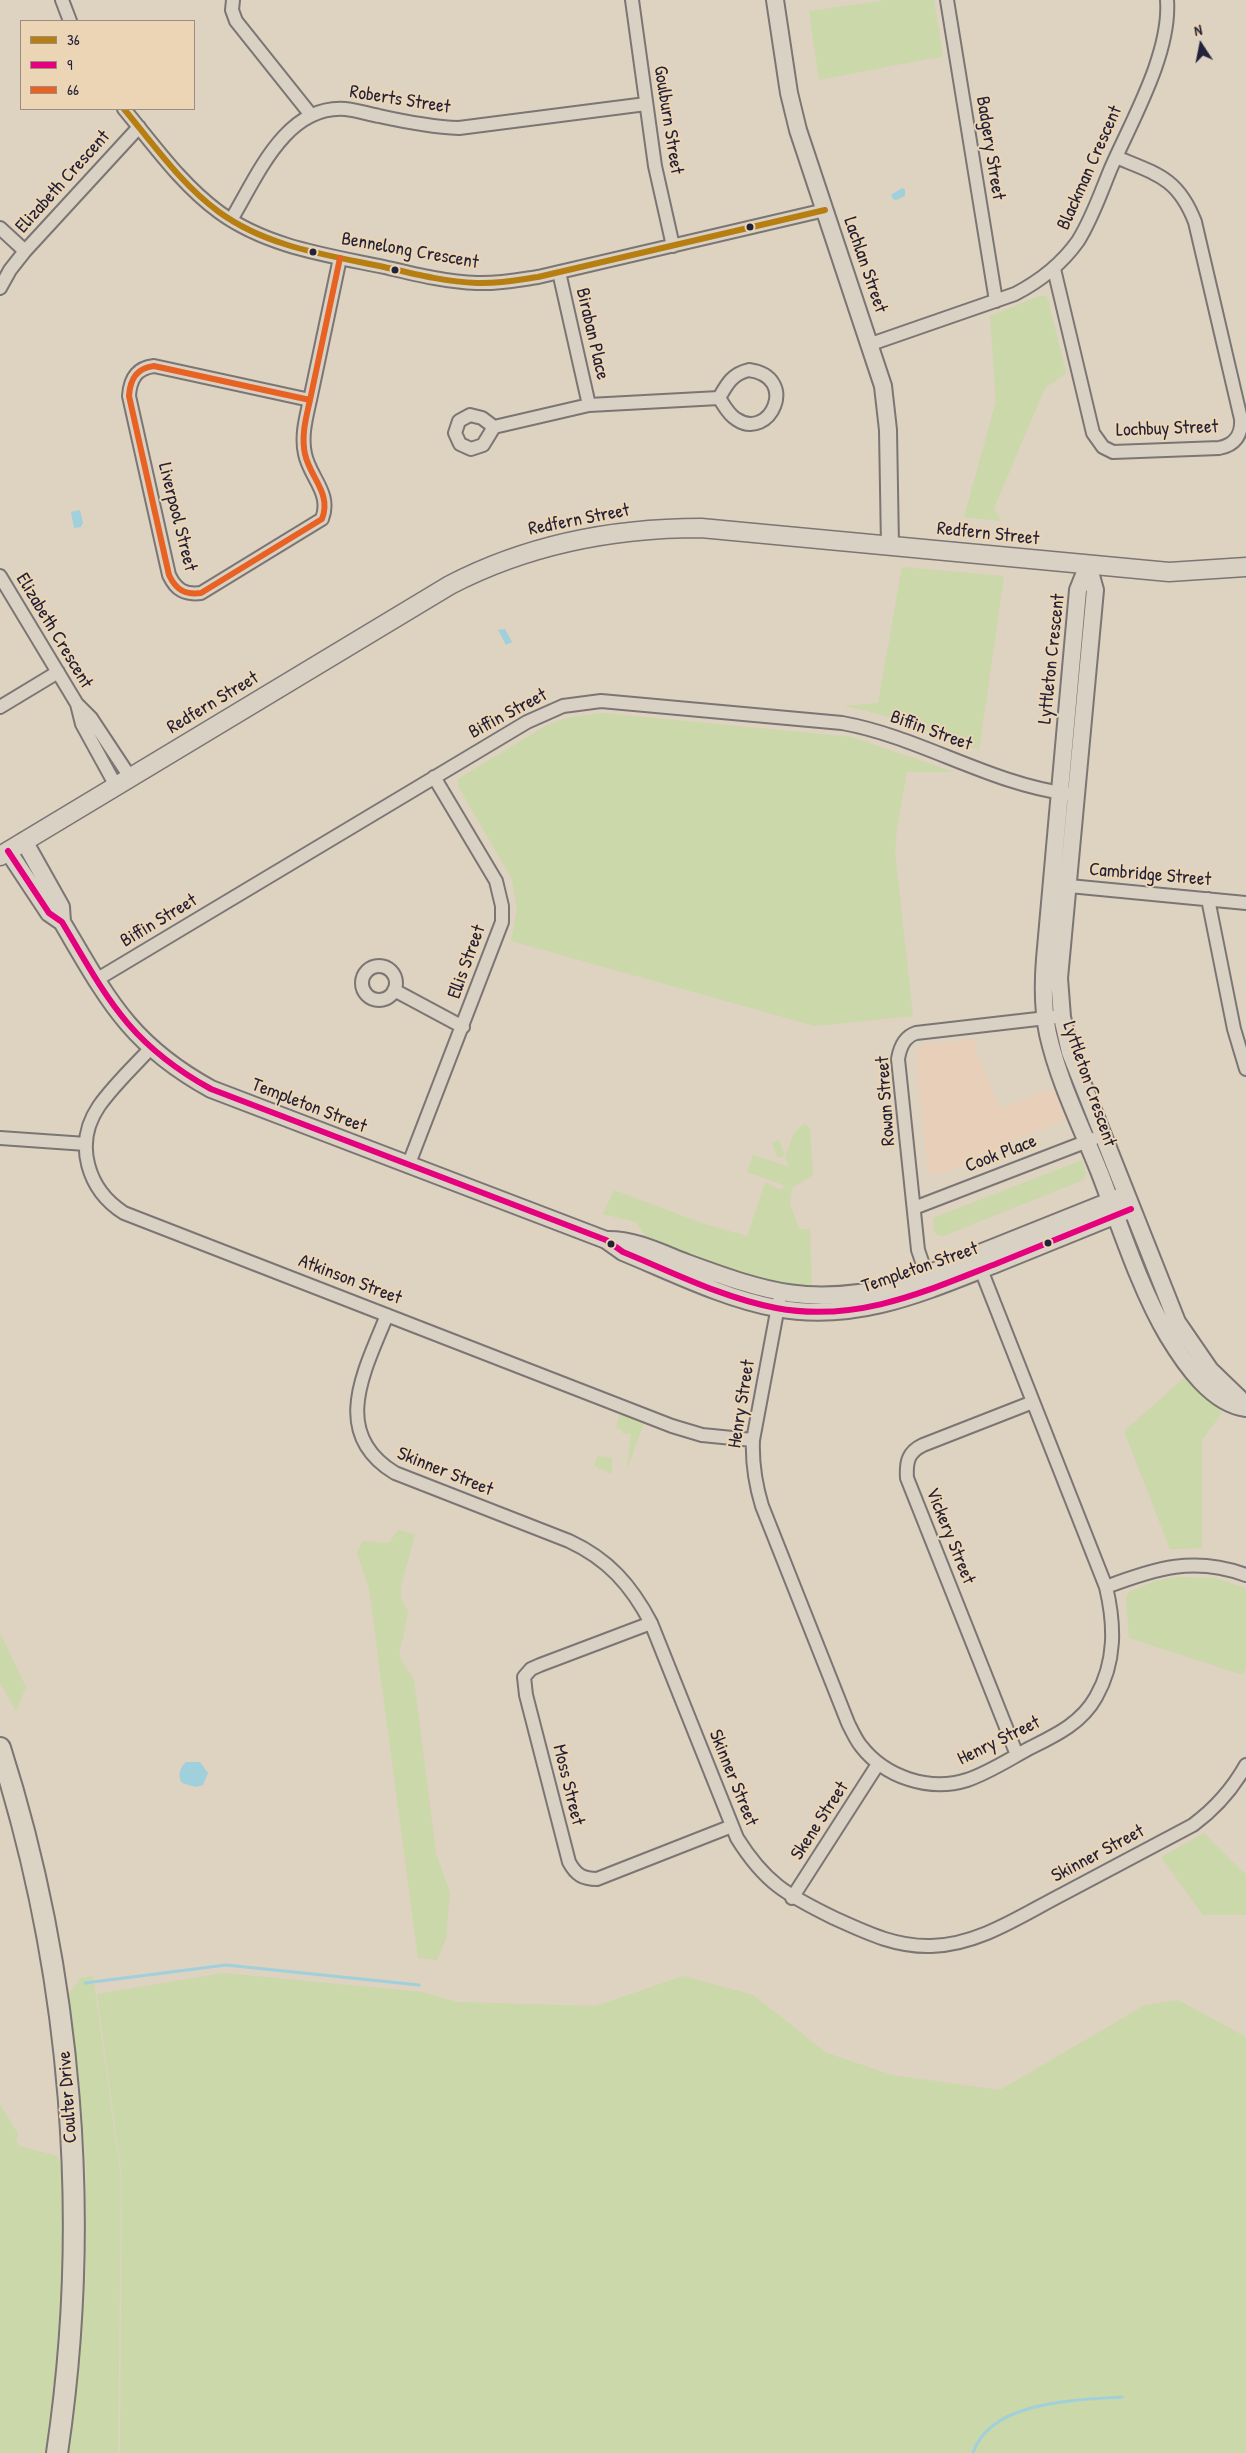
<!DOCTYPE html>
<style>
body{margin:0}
#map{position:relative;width:1246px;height:2453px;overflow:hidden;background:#ded2c1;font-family:"Patrick Hand",sans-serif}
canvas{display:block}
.legend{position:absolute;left:20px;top:20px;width:175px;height:90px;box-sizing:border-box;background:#ebd5b4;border:1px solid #9b8d84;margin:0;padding:6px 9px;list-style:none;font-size:15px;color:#22223b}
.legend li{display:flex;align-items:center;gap:10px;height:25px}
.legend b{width:25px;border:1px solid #9b8d84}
.north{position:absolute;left:1176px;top:20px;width:50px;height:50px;-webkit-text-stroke:4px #ebd5b4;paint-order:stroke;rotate:349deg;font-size:14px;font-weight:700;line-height:20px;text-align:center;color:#22223b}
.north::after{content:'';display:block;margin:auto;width:18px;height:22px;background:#22223b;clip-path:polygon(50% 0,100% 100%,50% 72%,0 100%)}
</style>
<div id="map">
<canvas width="1246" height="2453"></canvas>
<ul class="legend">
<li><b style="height:6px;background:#b77e12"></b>36</li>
<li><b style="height:6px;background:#e5007d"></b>9</li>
<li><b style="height:6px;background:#e86223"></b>66</li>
</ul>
<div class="north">N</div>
</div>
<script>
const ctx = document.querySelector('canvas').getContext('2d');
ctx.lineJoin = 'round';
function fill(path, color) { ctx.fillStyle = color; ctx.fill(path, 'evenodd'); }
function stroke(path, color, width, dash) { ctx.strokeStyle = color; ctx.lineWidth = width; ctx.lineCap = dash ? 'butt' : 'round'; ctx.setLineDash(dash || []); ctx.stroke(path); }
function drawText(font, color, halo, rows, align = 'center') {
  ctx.font = font + ' "Patrick Hand",sans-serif'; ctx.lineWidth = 4; ctx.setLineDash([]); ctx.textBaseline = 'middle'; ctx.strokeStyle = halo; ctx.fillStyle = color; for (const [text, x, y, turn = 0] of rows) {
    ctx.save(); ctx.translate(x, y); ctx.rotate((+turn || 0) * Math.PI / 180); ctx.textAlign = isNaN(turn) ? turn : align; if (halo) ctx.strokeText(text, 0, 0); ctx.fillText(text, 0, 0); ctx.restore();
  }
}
fill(new Path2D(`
 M978,1039L975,1048L1000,1109L1053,1088L1066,1120L1001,1145L1002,1150L944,1173L928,1174L916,1051L924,1044Z`), '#e7cfb9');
fill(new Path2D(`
 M887,0H934L943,56L819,80L809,11Z
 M1039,296H1046L1048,299L1066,373L1045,388L994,508L1001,521L964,517L996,401L990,316Z
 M902,567L1004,576L979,750L883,715L844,706L878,703Z
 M602,713L852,737L954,772H907L897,827L895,852L913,1016L815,1026L511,941L517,910L512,879L458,786V779L545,726L567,718Z
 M805,1123L810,1129L813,1175L792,1188L790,1204L799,1229H810L812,1289C754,1283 699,1256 645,1236L636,1222L603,1214L614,1190L704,1224L747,1236L765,1182L780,1190L786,1186L747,1172L753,1155L790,1167L785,1158L794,1133Z
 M779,1140L785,1155L778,1158L772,1143Z
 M1082,1160L1086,1173L1083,1180L943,1236L938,1235L934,1231L933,1218Z
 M1184,1378L1222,1413L1202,1440V1548L1170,1549L1124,1431Z
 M623,1411L645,1420L627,1469L631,1434L622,1433V1430L616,1427L619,1416Z
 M598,1456L612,1458V1474L594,1466Z
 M398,1530L415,1534L401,1587V1598L408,1612L399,1656L414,1680L436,1853L450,1893L446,1939L437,1960L418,1958L369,1588L357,1554L362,1541L389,1543Z
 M1178,1577L1214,1578L1246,1588V1667L1243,1675L1129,1638L1126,1598L1129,1592L1155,1581Z
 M0,1633L26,1687L16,1711L0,1683Z
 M1204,1833L1246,1875V1915H1203L1161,1857Z
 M224,1973L422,1992L457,2002L596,2006L683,1976L753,1995L827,2053L892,2075L1000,2090L1145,2005L1178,2000L1246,2037V2453H120L122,2178L97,1994Z
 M93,1976L121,2178L118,2453H68L86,2278V2164L69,1993L81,1978Z
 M0,2104L18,2134L16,2140L20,2146L57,2156L65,2175L61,2358L45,2453H0Z`), '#cbd8a9');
fill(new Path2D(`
 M902,188L905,189V196L896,200L893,199L891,195Z
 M80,510L83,523L81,527L74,528L71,512Z
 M505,629L512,642L506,645L498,630Z
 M186,1762H200L208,1773L203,1785L196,1787L182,1783C177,1776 180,1767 186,1762Z`), '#a0d0db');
stroke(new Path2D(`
 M85,1983L226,1965L419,1985
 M973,2453C990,2401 1075,2400 1122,2397`), '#a0d0db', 3);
const minor = new Path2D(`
 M62,0L70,21
 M233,0L232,10L236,21L311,115
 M632,0L655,166L673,246
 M947,0L996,301
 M124,109C154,145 181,184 219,212C267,247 327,255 384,267C414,274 446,282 477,283C498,284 518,280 538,277L825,210
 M231,220C257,177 285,105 345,109C357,110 368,114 379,116C406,122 432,127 459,128L646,104
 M0,228L25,251
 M1054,269L1093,433L1103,447L1113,452L1219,448C1235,445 1242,435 1241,419L1195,222C1178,178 1157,174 1116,157
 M559,272L589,405
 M0,288L10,270L25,251L139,127
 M871,344L1015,294C1040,281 1061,265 1078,241C1092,219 1101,192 1111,168C1132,120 1171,53 1167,0
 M749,370C800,377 770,442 736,419C728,414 724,405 719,398C727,384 732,374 749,370Z
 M310,400C306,418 301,436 305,454C310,478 332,493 322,519L201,593C185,595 176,590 169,575L129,396C130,380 136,368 154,366L310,400L340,258
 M470,415L482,418L494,427L483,445L471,449L460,444L455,433L459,421Z
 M494,427L589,405L719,398
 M0,576L77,704L91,718L130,777
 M77,704L82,724L116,786
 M0,707L58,672
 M1059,885L1246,903
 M1208,899L1234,1029L1246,1069
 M362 983a17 17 0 1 1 34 0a17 17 0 1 1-34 0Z
 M96,980L527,722L563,706L601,701L842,723C920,737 990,784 1069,794
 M394,990L463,1027
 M150,1049C133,1067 113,1086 99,1106C73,1144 88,1190 124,1213L672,1426L702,1435L753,1440
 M0,1138L86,1144
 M408,1166L502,922V906L496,881L434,777
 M914,1208L1093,1139
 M929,1282L918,1250L898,1059C900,1047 904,1037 916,1033L1055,1017
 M779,1301L753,1440C752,1463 755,1483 762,1506L848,1723C852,1731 856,1740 861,1746C885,1777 929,1792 967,1780C988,1773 1008,1760 1028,1749C1054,1736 1081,1724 1096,1697C1116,1662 1115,1625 1106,1587L978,1262
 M387,1315C365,1370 329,1433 395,1473L569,1541C608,1559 631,1585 651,1623L737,1838C765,1883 787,1895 834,1918C865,1932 895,1947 931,1946C979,1945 1022,1915 1063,1894C1106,1871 1150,1848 1193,1825C1216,1808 1232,1790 1246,1765
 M1106,1587C1156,1568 1194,1556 1246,1575
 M651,1623L540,1665L531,1669L524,1677L526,1695L569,1862C576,1875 583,1879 597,1879L732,1826
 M1017,1755L907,1478C906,1462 908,1452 923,1445L1033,1402
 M792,1898L878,1764`);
const tertiary = new Path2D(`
 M775,0L789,93L798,130L883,386L888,430L890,546
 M1088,565L1078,590L1045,959C1043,984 1043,1010 1048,1034C1059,1083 1083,1130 1101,1176C1120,1226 1141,1291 1168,1336C1185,1364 1212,1404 1246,1408
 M1088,565L1095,590L1059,978L1062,1017L1070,1052L1177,1322L1210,1370L1239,1398L1246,1408
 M24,841L61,907L62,922
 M8,851L49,913L62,922C107,998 129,1044 211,1089L606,1240L623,1252C672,1272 723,1298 776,1308C857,1323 924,1292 998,1263C1042,1245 1087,1227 1131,1209
 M606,1240C634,1239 661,1253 687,1263C769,1293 812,1307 900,1285L1120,1197`);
const secondary = new Path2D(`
 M0,856L450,585C529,544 613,528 701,528L1169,572L1246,567`);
const primary = new Path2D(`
 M0,1748C72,1973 92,2219 57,2453`);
stroke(minor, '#7b7673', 16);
stroke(tertiary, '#7b7673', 20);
stroke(secondary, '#7b7673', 21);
stroke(primary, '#7b7673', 24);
stroke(minor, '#dad1c5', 12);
stroke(tertiary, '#dad1c5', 16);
stroke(secondary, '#dad1c5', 18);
stroke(primary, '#dbd3c4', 20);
stroke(new Path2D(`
 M124,109C154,145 181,184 219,212C267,247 327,255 384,267C414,274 446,282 477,283C498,284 518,280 538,277L825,210`), '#b77e12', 6);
stroke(new Path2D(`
 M8,851L49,913L62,922C107,998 129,1044 211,1089L606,1240L623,1252C672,1272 723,1298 776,1308C857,1323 924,1292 998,1263C1042,1245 1087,1227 1131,1209`), '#e5007d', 6);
stroke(new Path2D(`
 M310,400C306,418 301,436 305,454C310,478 332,493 322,519L201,593C185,595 176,590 169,575L129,396C130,380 136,368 154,366L310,400L340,258`), '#e86223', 6);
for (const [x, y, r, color] of [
 [750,227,4.5,"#22223b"],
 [313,252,4.5,"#22223b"],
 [395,270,4.5,"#22223b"],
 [1048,1243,4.5,"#22223b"],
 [611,1244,4.5,"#22223b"]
]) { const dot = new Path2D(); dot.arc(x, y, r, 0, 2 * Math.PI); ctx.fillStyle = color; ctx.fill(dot); stroke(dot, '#ebd5b4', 2); }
drawText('19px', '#22223b', '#ebd5b4', [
 ["Roberts Street",400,100,9],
 ["Goulburn Street",668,120,81],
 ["Badgery Street",990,148,81],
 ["Blackman Crescent",1090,168,-66],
 ["Elizabeth Crescent",63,182,-48],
 ["Bennelong Crescent",410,251,10],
 ["Lachlan Street",865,265,71],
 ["Biraban Place",592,334,77],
 ["Lochbuy Street",1167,429,-2],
 ["Liverpool Street",177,517,76],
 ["Redfern Street",579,520,-11],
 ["Redfern Street",988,534,6],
 ["Elizabeth Crescent",54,631,59],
 ["Lyttleton Crescent",1052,659,-84],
 ["Redfern Street",213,703,-31],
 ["Biffin Street",508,714,-28],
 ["Biffin Street",931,731,20],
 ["Cambridge Street",1150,875,5],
 ["Biffin Street",159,921,-31],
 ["Ellis Street",467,962,-70],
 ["Lyttleton Crescent",1089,1084,71],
 ["Rowan Street",886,1101,-94],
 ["Templeton Street",309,1106,21],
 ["Cook Place",1001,1154,-21],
 ["Templeton Street",920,1268,-19],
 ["Atkinson Street",350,1280,21],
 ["Henry Street",742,1404,-81],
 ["Skinner Street",445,1472,22],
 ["Vickery Street",950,1536,68],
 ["Henry Street",999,1741,-26],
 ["Skinner Street",733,1778,68],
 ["Moss Street",568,1785,76],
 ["Skene Street",820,1821,-57],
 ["Skinner Street",1098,1854,-28],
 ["Coulter Drive",68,2097,-94]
]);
</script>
